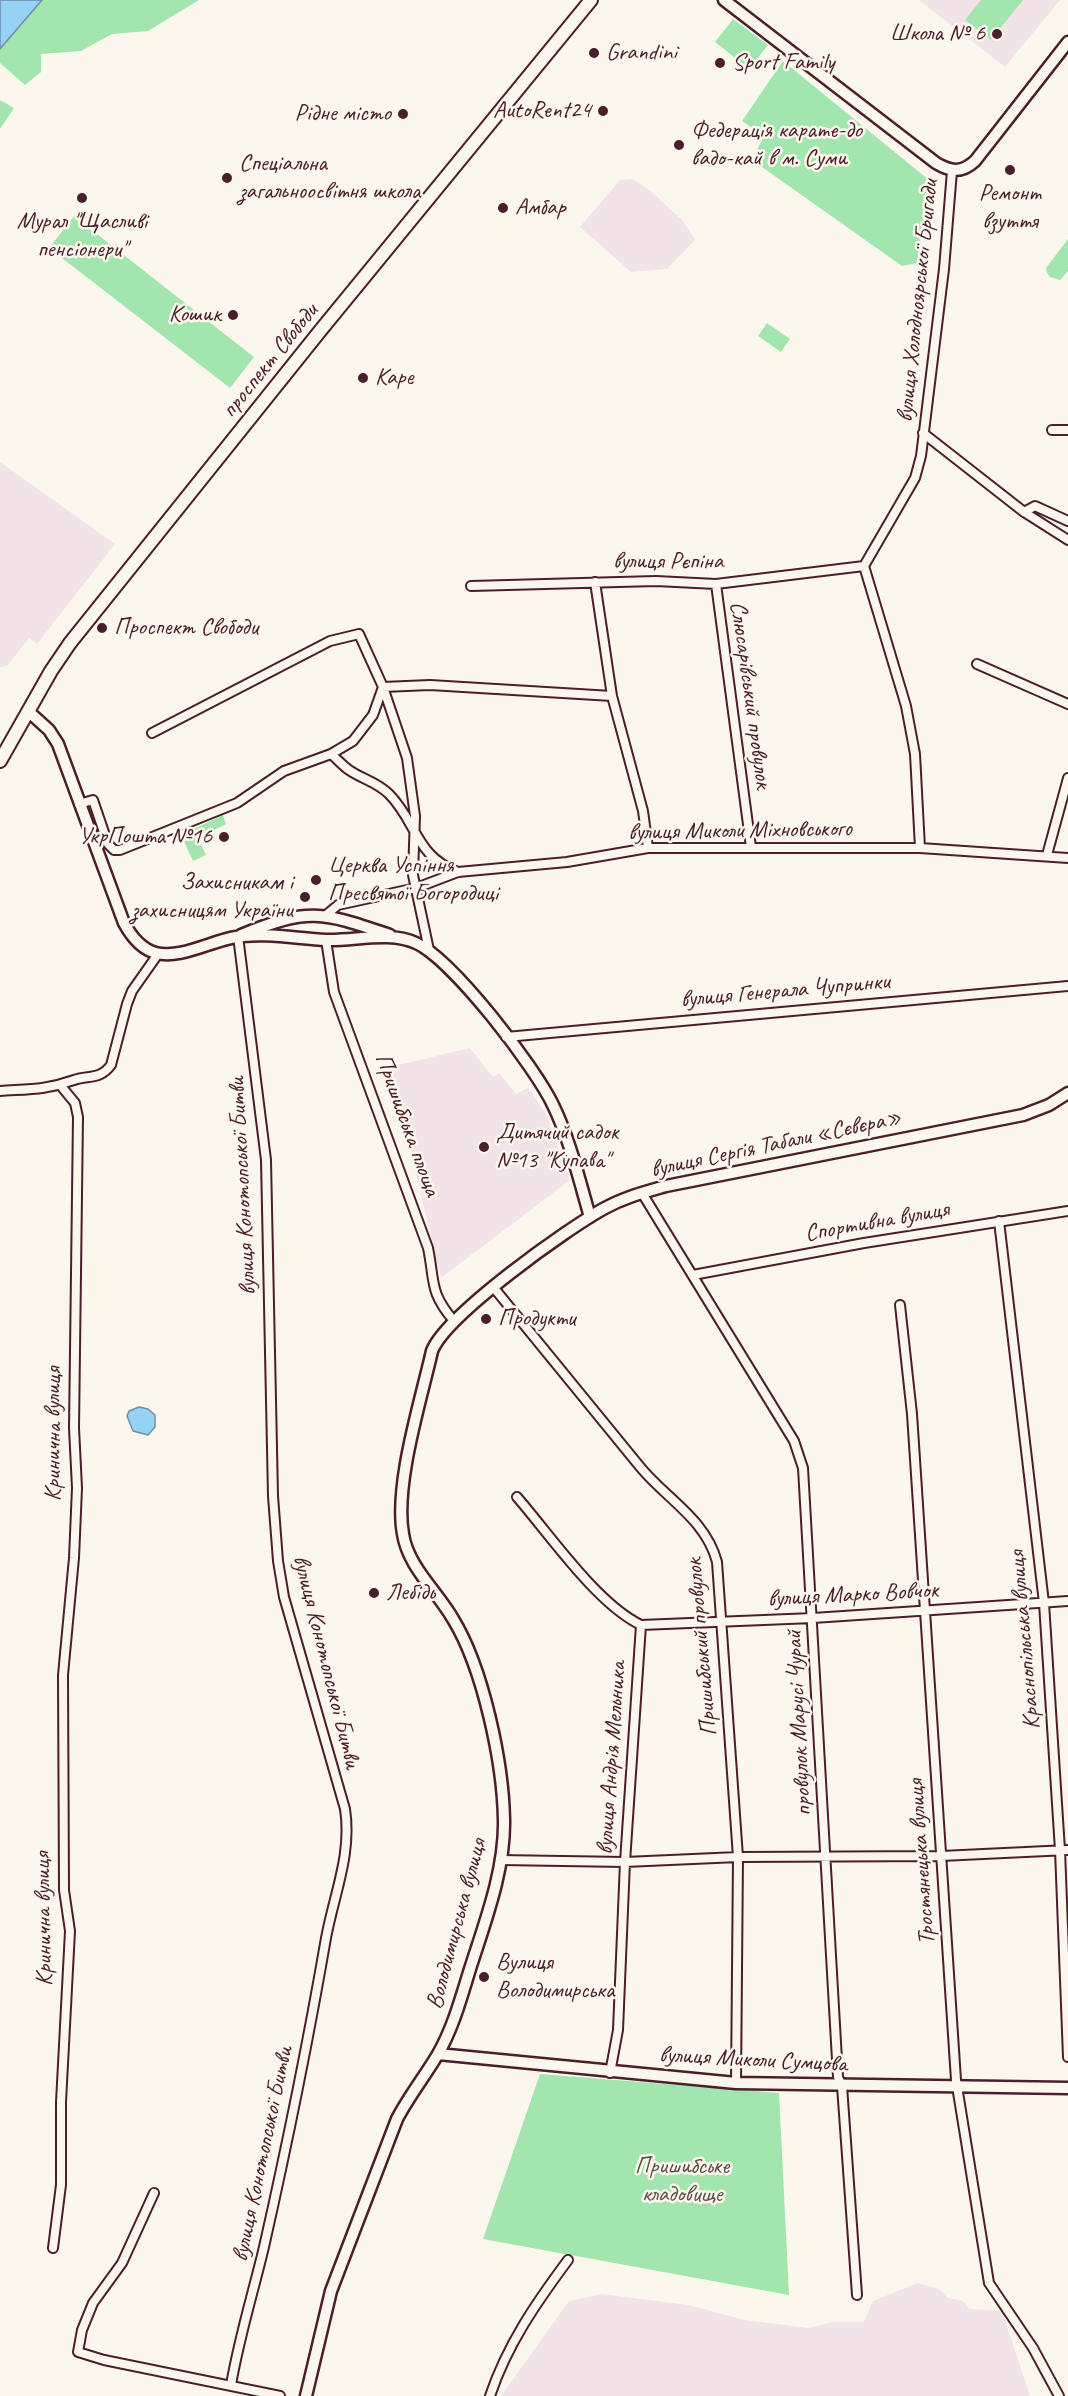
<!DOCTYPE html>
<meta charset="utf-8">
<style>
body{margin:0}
canvas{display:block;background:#fbf7ec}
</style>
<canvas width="1068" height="2396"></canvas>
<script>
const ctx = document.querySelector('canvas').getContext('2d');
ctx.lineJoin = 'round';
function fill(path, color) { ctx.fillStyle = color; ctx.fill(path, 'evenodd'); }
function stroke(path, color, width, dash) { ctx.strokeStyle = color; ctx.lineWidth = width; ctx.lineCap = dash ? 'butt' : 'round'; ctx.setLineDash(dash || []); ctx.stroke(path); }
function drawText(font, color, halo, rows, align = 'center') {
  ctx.font = font + ' Caveat,sans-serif'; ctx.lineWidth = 5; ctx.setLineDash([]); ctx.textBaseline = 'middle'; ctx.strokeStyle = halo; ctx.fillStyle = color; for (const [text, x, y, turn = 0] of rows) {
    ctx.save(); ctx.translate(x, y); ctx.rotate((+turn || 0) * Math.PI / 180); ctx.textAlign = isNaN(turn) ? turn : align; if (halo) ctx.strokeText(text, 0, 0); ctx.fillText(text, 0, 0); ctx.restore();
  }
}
fill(new Path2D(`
 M919,0H1060L1005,67Z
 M633,179L652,192L683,221L695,240L667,269L631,272L580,227L620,180Z
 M0,462L115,544L37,644L29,638L7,666L0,667Z
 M470,1048L493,1077L499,1073L516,1094L528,1088L546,1114L570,1180L441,1278L390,1067Z
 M918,2283L939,2289L948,2298L963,2301L969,2309L1002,2311L1030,2396H501L569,2301L602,2294L688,2305L745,2320L809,2328L832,2322H864L873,2301Z`), '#f1e3e7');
fill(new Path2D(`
 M42,0H199L148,31L112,34L81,51L41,54V72L25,85L0,63V49Z
 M981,0H1023L991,40L965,20Z
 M733,19L768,45L749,69L715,42Z
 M783,61L929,180L917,263L902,266L752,160L764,136L742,121Z
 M0,100L14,108L0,129Z
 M74,216L254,357L230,388L49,248Z
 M1068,239V271L1060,280L1050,277L1047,273L1046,268Z
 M767,323L790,339L781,352L758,336Z
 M223,815L226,824L198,838L206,855L193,861L181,835Z
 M540,2074L779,2093L789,2295L483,2239Z`), '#a3e5af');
const water = new Path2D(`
 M0,0H42L0,49Z
 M139,1407L148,1409L155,1415V1427L148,1435L133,1431L127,1416L129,1411Z`);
fill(water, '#94d3f5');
stroke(water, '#768ba4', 1.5);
const street = new Path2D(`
 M1052,430H1068
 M923,433L1024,512L1068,540
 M1024,512L1035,506L1068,521
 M864,566L915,478L921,456L944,269L952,171
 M864,566L906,706L915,754L920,848
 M595,582L612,696L643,811L648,848
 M716,584L751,847
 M471,586L656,581L716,584L864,566
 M977,664L1068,704
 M152,733L330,641L359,634L383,687L407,758L415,816L413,875L429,950
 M331,754C337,759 343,766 349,770C362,779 377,782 389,794C417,822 415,856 458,872
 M79,804L93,800L108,844L114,850H120L237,803L284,771L331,754L353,741L373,715L383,687L430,685L612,696
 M1047,855L1068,778
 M326,915L338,905L416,888L458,872L567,862L648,848H920L1068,858
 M326,940L334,992L428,1248C435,1282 429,1292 454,1321
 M506,1037L1068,986
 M0,1091C29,1089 46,1090 74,1080C89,1075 100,1080 111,1065L127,1004L132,991L158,954
 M642,1193L794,1441L803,1468L838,2077L842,2086L857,2295
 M999,1221L1044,1603L1060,1850L1068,2057
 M693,1275L864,1243L1068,1211
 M494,1288C543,1348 592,1408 641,1468C668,1500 706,1520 717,1562L738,1857L736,2083
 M900,1305L912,1414L956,2080L989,2283L1033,2348L1059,2396
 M517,1497C550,1535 597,1604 641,1625L625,1862L618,2030L610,2073
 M641,1625L813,1618L1068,1601
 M500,1860L625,1862L738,1857L941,1856L1068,1850
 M154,2193L122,2263L93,2303L82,2330L78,2352L104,2360L280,2396
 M53,2248L61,2185V2102L70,1931L64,1890L63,1675L74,1558L77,1488L74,1428L78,1117L75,1103L61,1086
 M231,2385C239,2338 253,2293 264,2247C287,2145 308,2042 326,1938C334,1894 352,1855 345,1809L284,1597L278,1561L273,1496L266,1160L238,936
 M490,2396C507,2345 536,2303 568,2260`);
const secondary = new Path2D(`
 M724,0L936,163C951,172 962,173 975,161L1068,42
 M28,711L49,730L58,744L124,923C131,936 141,949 156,953C181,959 211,941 236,937C263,932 299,939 326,940C356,941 389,931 416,943C453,960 535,1067 553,1105C570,1140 579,1179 590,1217
 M241,935C309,907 322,912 390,935
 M438,2054L736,2083L1068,2088
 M306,2396L331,2291L397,2119C409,2096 425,2076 438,2054C453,2028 461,1998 470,1969C485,1922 505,1870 504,1820C503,1762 483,1668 453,1619C437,1591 408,1567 403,1534C394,1485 421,1400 432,1351C446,1315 568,1228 605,1208C625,1197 645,1192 666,1186L1023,1115L1049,1105L1068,1093`);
const primary = new Path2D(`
 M0,761L51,671L70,643L320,331L591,0`);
stroke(street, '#4a1f2b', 12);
stroke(secondary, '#4a1f2b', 15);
stroke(primary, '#4a1f2b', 16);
stroke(street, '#fbf7ec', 8);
stroke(secondary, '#fbf7ec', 10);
stroke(primary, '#fbf7ec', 12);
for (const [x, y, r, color] of [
 [997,34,6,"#4a1f2b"],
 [594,53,6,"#4a1f2b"],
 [720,63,6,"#4a1f2b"],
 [603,111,6,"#4a1f2b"],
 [403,114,6,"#4a1f2b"],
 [679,145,6,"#4a1f2b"],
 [1010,170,6,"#4a1f2b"],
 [227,178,6,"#4a1f2b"],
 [82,198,6,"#4a1f2b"],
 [503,208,6,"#4a1f2b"],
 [233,315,6,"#4a1f2b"],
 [363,378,6,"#4a1f2b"],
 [102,628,6,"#4a1f2b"],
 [224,837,6,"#4a1f2b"],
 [316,880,6,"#4a1f2b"],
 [305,897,6,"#4a1f2b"],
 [484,1147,6,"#4a1f2b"],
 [486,1319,6,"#4a1f2b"],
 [374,1593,6,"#4a1f2b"],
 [484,1977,6,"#4a1f2b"]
]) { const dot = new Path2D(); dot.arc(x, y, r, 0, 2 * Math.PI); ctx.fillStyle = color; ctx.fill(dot); stroke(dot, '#fbf7ec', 2); }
drawText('24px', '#4a1f2b', '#fbf7ec', [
 ["Школа № 6",985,34,"right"],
 ["Grandini",606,53],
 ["Sport Family",732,63],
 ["AutoRent24",591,111,"right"],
 ["Рідне місто",391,114,"right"],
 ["Федерація карате-до",691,131],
 ["вадо-кай в м. Суми",691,159],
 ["Спеціальна",239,164],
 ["загальноосвітня школа",239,192],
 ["Ремонт",1010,194,"center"],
 ["взуття",1010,222,"center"],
 ["Амбар",515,208],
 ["Мурал \"Щасливі",82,222,"center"],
 ["пенсіонери\"",82,250,"center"],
 ["Кошик",221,315,"right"],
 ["Каре",375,378],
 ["Проспект Свободи",114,628],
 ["УкрПошта №16",212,837,"right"],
 ["Церква Успіння",328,866],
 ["Пресвятої Богородиці",328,894],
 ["Захисникам і",293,883,"right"],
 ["захисницям України",293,911,"right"],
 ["Дитячий садок",496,1133],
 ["№13 \"Купава\"",496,1161],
 ["Продукти",498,1319],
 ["Лебідь",386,1593],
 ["Вулиця",496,1963],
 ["Володимирська",496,1991]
], 'left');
drawText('24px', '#4a1f2b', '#fbf7ec', [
 ["вулиця Холодноярської Бригади",918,301,-84],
 ["проспект Свободи",270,361,-51],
 ["вулиця Рєпіна",668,562],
 ["Слюсарівський провулок",750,695,82],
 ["вулиця Миколи Міхновського",740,831,-1],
 ["вулиця Генерала Чупринки",785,991,-5],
 ["Пришибська площа",407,1125,70],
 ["вулиця Сергія Табали «Сєвєра»",776,1144,-12],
 ["вулиця Конотопської Битви",243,1186,-93],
 ["Спортивна вулиця",877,1222,-10],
 ["Кринична вулиця",54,1434,-90],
 ["вулиця Марко Вовчок",853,1595,-3],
 ["Краснопільська вулиця",1025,1640,-95],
 ["Пришибський провулок",702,1647,-95],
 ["вулиця Конотопської Битви",326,1662,76],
 ["провулок Марусі Чурай",799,1723,-93],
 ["вулиця Андрія Мельника",612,1758,-86],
 ["Тростянецька вулиця",922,1862,-94],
 ["Кринична вулиця",44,1919,-91],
 ["Володимирська вулиця",457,1924,-75],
 ["вулиця Миколи Сумцова",753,2060,3],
 ["вулиця Конотопської Битви",263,2154,-78]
]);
drawText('24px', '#60504c', '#fbf7ec', [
 ["Пришибське",682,2167],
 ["кладовище",682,2195]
]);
</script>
